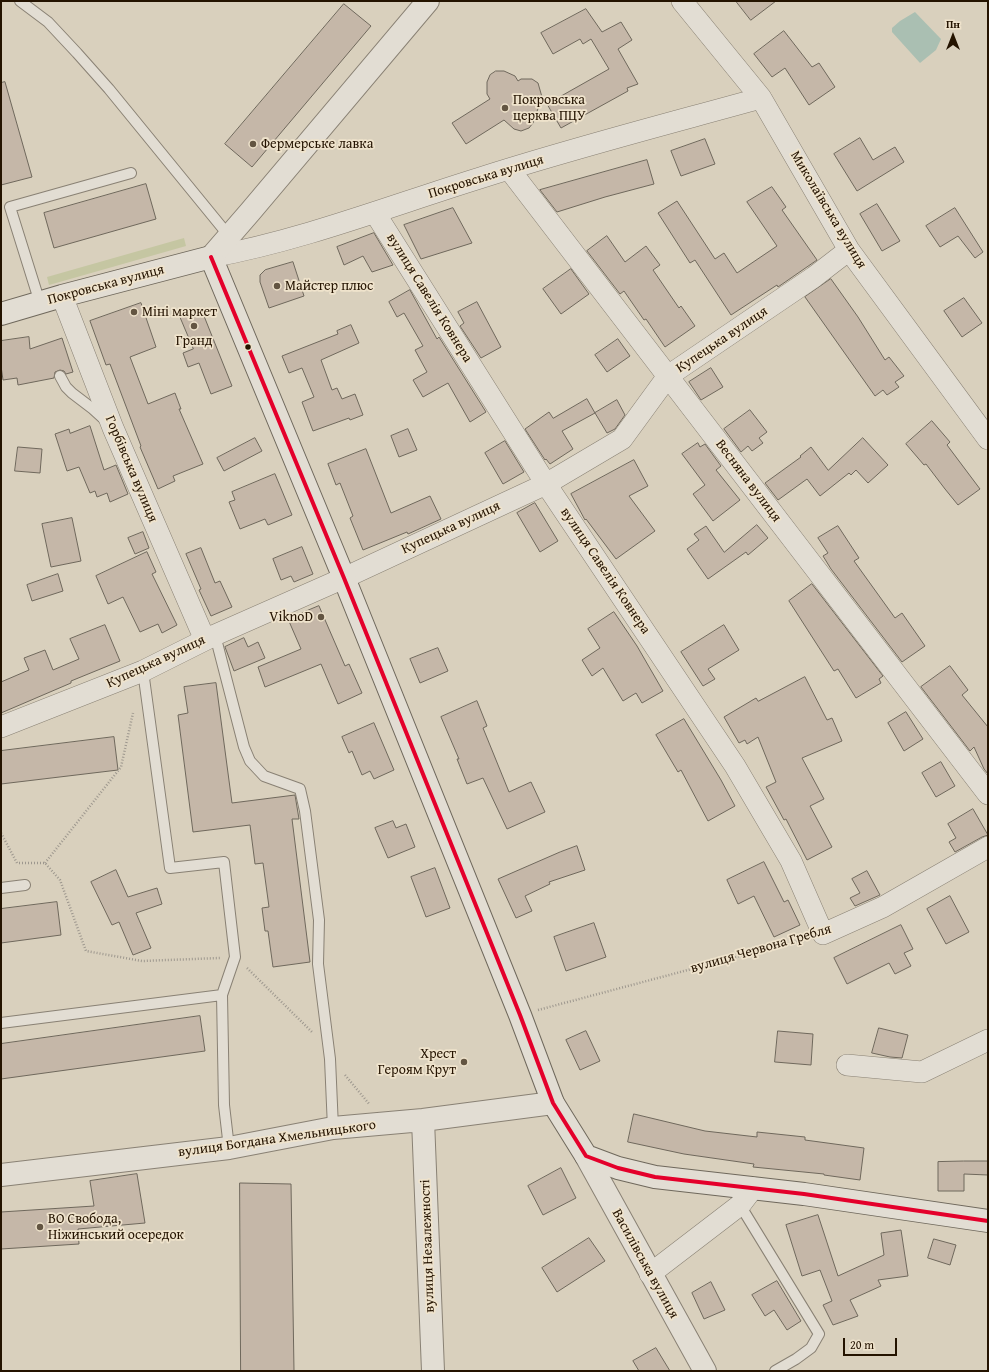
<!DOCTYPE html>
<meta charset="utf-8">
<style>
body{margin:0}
#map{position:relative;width:989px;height:1372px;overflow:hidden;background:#d9d0bd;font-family:"Gentium Book Plus",serif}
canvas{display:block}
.frame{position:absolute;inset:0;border:2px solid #241300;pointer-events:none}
.north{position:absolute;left:933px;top:16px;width:40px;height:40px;-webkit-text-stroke:3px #efe3cc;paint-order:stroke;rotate:0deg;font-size:11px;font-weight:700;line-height:16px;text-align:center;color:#241300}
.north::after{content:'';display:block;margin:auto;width:14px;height:18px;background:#241300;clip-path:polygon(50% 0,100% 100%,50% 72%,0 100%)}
.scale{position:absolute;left:843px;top:1338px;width:54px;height:18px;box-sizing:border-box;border:2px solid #241300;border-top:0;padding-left:5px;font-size:12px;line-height:14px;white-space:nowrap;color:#241300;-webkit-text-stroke:3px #efe3cc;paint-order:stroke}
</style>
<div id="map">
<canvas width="989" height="1372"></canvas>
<div class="frame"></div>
<div class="north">Пн</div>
<div class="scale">20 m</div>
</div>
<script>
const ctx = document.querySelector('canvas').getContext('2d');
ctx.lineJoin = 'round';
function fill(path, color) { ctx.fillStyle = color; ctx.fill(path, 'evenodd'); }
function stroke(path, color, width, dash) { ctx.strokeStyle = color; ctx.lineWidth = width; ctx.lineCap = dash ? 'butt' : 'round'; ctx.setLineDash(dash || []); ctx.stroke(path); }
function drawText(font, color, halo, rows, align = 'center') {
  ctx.font = font + ' "Gentium Book Plus",serif'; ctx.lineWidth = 3.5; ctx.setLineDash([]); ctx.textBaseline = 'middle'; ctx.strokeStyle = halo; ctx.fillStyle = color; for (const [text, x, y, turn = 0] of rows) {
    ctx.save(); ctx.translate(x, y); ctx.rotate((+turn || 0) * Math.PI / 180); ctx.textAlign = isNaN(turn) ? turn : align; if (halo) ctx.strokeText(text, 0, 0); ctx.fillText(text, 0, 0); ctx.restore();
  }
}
fill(new Path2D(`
 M184,238L186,246L49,285L47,277Z`), '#c5c6a2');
fill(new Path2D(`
 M915,12L941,39L936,50L920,63L892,32V28L900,21Z`), '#aabfb2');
const building = new Path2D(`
 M736,1H776L751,20Z
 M344,4L371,26L252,167L225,144Z
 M586,9L602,32L621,22L632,40L618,49L638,84L627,88L628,91L561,128L547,104L609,69L591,39L583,44L580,39L553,54L541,33Z
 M784,31L812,67L819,63L835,87L809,105L785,68L772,77L754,54Z
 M496,71H504L515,76L518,81L521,79H532L538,83L542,97L533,123L529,128L521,131L514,129L504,120L466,144L452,123L490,99L487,94V82L490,75Z
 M5,82L32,177L1,185V83Z
 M860,138L873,160L895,147L904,162L857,191L834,154Z
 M705,139L715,164L681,176L671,151Z
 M647,160L654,184L605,197L557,212L540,190Z
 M146,184L156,219L54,248L44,213Z
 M772,187L786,207L782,210L817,260L778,287L777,285L731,315L695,260L690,263L658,213L677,201L715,259L724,253L737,273L777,246L747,202Z
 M877,204L900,241L882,251L860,214Z
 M453,208L472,243L421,259L404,225Z
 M955,208L983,252L975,258L958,236L940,247L926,226Z
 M374,233L393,265L372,272L363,256L344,265L337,247Z
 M607,236L625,262L646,246L660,265L653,270L679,308L681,306L695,326L665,347L646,319L644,320L624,291L620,294L587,251Z
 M293,262L304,296L269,308L260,282V275L265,270Z
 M571,269L589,294L561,314L543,289Z
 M831,279L858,317L885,360L889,357L904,376L895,382L899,387L887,395L883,390L875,396L805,297Z
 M410,290L437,339L439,337L486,412L470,422L448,383L423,397L413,380L427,372L415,350L423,346L404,313L397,317L389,302Z
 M964,298L982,323L962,337L944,311Z
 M477,302L501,347L481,358L460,326L464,323L458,312Z
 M141,303L156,347L130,357L148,404L175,393L181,409H179L203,464L173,476L175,481L158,489L140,447L141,446L110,364L106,365L90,321Z
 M179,314L204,316L232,386L211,394L199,363L188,367L183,353L193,349Z
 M351,325L359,343L321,360L332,390L337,388L342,399L355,394L363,415L350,420L349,418L313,431L302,402L314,397L302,368L289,373L282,356L338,334L337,331Z
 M29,337L30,349L62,338L73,372L66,374L64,371L60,370L55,372L54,378L18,385L17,378L3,380L1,366V341Z
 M618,339L630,356L607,372L595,355Z
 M711,368L723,387L701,400L689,382Z
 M587,399L595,413L562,431L573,449L550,464L546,459L545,460L525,429L549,412L553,418Z
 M617,400L625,415L615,429L607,433L595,413Z
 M750,410L767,432L759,438L763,443L752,451L748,446L741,452L724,429Z
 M932,421L950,442L947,445L980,489L958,505L945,489L926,464L924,465L906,444Z
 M90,426L104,470L116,465L128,494L110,502L107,493L97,497L95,491L90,493L79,467L67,471L55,434L69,429L70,433Z
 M408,429L417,450L399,457L391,436Z
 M255,438L262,451L224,471L217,458Z
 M863,438L888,465L868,483L856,470L851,475L849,473L820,496L807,479L778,500L765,483L801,457L800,456L811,447L828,470Z
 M505,441L524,472L503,484L485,453Z
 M698,443L700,447L705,444L721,466L716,470L740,500L713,521L693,494L705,485L682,454Z
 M18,447L42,449L40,473L15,471Z
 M366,449L391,513L430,496L441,519L408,534L407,532L363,550L350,518L353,516L340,483L336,485L328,464Z
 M634,460L648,486L629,496L655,531L616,559L586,519L585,520L571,494Z
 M275,474L292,515L268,525L265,519L240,529L229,502L235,500L232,492Z
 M535,503L558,541L540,552L517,513Z
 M72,518L81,561L51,567L42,524Z
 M757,525L768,538L748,555L746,552L708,579L687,549L699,540L694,534L706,526L724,552Z
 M838,526L859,558L854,561L895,618L902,613L925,646L902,662L831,569L823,556L828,553L818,538Z
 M143,532L149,548L135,554L128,538Z
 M302,547L313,574L294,582L291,576L281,580L273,559Z
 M201,548L215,583L220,581L232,607L211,616L199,590L201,589L186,554Z
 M147,552L156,572L152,574L177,625L162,633L158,624L140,632L123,597L108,604L96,576Z
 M58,574L63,591L32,601L27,585Z
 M812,584L883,676L879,679L881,683L856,698L838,669L834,671L789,601Z
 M319,606L345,666L349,664L362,693L338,704L321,664L265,687L258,667L301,649L288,619Z
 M614,612L637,646L663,691L642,703L636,693L623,701L603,668L592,676L582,660L600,648L588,629Z
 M105,625L120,661L71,681V683L1,713V682L29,670L24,658L45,650L53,670L79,659L70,639Z
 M724,625L739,650L708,669L715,679L703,686L681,652Z
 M244,638L248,647L258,642L265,658L234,671L225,647Z
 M438,648L448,671L420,683L410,659Z
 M950,666L968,690L962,695L988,727V774L984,769L974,747L970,751L921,687Z
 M805,677L827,720L832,718L842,741L802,758L824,799L810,806L832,847L807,860L786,819L784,820L766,787L776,782L758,737L747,744L745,740L739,743L724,717L756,698L758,701Z
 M216,683L232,803L295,795L299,819H292L310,962L273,967L268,931H265L262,908L269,907L263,863L255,864L250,825L193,832L178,715L188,713L184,687Z
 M477,701L487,726L483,728L509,792L531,782L545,812L507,829L483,778L467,784L457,759H459L441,717Z
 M906,712L923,739L904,751L888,723Z
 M684,719L721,780L735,806L708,821L681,770L678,772L656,735Z
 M374,723L394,770L374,779L370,771L362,775L352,751L349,753L342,737Z
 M114,737L118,770L1,784V751Z
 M941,762L955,786L936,797L922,773Z
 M973,809L988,835L982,837L955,852L949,842L956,838L948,824Z
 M393,821L396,828L406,824L415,847L388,858L375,828Z
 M577,846L585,870L549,882L550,884L525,896L532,911L516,918L498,879L560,852Z
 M764,862L784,902L788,900L800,925L774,937L754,896L738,904L727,880Z
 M435,868L450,908L426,917L411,877Z
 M116,870L128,897L157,888L162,904L136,913L151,948L133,955L119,922L112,925L91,882Z
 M867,871L880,895L855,906L850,898L860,893L852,879Z
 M950,896L969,932L946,944L927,909Z
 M57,902L61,935L1,943V909Z
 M594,923L606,957L566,971L554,937Z
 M901,925L913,949L904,953L911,966L895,974L889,963L847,984L834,958Z
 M200,1016L205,1051L1,1079V1044Z
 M879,1028L908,1035L902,1058L890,1057L872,1053Z
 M586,1031L600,1061L580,1070L566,1040Z
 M778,1031L813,1034L811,1065L775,1062Z
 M634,1114L705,1131L757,1137V1132L805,1137V1140L864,1148L860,1180L824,1175V1174L753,1167L754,1164L684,1154L628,1142Z
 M964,1161H988V1175L964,1174V1191H938V1162Z
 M561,1168L576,1198L543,1215L528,1186Z
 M137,1174L145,1223L78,1229L79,1244L1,1249V1212L94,1206L90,1181Z
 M240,1183L291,1184L294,1371H241Z
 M818,1215L838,1276L884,1255L881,1233L901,1230L908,1276L878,1280L881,1286L850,1300L858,1316L833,1325L823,1305L832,1301L820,1270L802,1276L786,1225Z
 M589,1238L605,1261L557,1292L542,1268Z
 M934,1239L956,1245L950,1265L928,1258Z
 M777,1281L801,1321L787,1330L774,1310L765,1316L752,1295Z
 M711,1282L725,1310L704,1319L692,1293Z
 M656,1348L670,1371H639L633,1361Z`);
fill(building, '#c5b7a8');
stroke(building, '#6f685c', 1);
const service = new Path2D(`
 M20,1L48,22L77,53L109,89L229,236
 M40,303L10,207L131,173
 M60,376L66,387L72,393L93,409L104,419
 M215,635L244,747L250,761L264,776L300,789L305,811L319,920L318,964L330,1059L333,1128
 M143,671L170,868L224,862L235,957L222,995L224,1105L229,1148
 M1,888L25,885
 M1,1023L222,995
 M740,1205L819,1334L811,1348L796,1359L775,1371`);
const minor = new Path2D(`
 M682,1L761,98L849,250L988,439
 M509,169L988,794
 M375,213L546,484L735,766L791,861L823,934L883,907L988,847
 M211,257C303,240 390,206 480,178C573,148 667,124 761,98
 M62,296L113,428L205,640
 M1,727L143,671L215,635L344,578L546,484L622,439L668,376L814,277L849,250
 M847,1065L922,1072L988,1040
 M650,1274L740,1205L753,1188`);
const tertiary = new Path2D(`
 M211,257L250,212L428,1
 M423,1120L433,1371
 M586,1156L705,1371
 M1,1175L229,1148L333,1128L423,1120L553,1103`);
const secondary = new Path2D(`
 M1,314L62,296L211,257L344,578L520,1015L553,1103L586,1156L618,1168L655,1177L804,1194L988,1221`);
stroke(service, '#898174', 12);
stroke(minor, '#898174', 22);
stroke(tertiary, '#898174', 24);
stroke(secondary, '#6f685c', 24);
stroke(new Path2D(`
 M1,833L17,863H45L60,880L86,951L142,961L220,958
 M45,863L121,767L133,713
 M247,968L312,1032
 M538,1010L804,939
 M345,1075L370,1105`), '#9d978e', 2.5, [1, 2]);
stroke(service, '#e2ddd3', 10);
stroke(minor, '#e2ddd3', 21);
stroke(tertiary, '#e2ddd3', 22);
stroke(secondary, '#e2ddd3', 22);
stroke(new Path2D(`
 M211,257L344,578L520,1015L553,1103L586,1156L618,1168L655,1177L804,1194L988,1221`), '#e4002b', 4);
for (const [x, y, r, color] of [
 [505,108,4,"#635542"],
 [253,144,4,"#635542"],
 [277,286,4,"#635542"],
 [134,312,4,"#635542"],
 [194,326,4,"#635542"],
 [248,347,3.5,"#241300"],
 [321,617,4,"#635542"],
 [464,1062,4,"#635542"],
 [40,1227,4,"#635542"]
]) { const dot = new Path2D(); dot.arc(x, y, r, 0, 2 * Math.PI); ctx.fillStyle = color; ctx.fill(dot); stroke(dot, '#efe3cc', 1.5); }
drawText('14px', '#241300', '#efe3cc', [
 ["Покровська",513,100],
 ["церква ПЦУ",513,116],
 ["Фермерське лавка",261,144],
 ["Майстер плюс",285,286],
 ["Міні маркет",142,312],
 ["Гранд",194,341,"center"],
 ["ViknoD",313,617,"right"],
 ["Хрест",456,1054,"right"],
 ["Героям Крут",456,1070,"right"],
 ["ВО Свобода,",48,1219],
 ["Ніжинський осередок",48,1235]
], 'left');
drawText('14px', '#241300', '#efe3cc', [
 ["Покровська вулиця",486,177,-17],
 ["Миколаївська вулиця",828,210,59],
 ["Покровська вулиця",106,285,-15],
 ["вулиця Савелія Ковнера",429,298,58],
 ["Купецька вулиця",722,340,-34],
 ["Горбівська вулиця",131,469,67],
 ["Весняна вулиця",748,481,53],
 ["Купецька вулиця",451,528,-25],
 ["вулиця Савелія Ковнера",605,571,56],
 ["Купецька вулиця",156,662,-25],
 ["вулиця Червона Гребля",761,949,-16],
 ["вулиця Богдана Хмельницького",277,1139,-8],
 ["вулиця Незалежності",428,1246,-92],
 ["Василівська вулиця",645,1264,61]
]);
</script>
